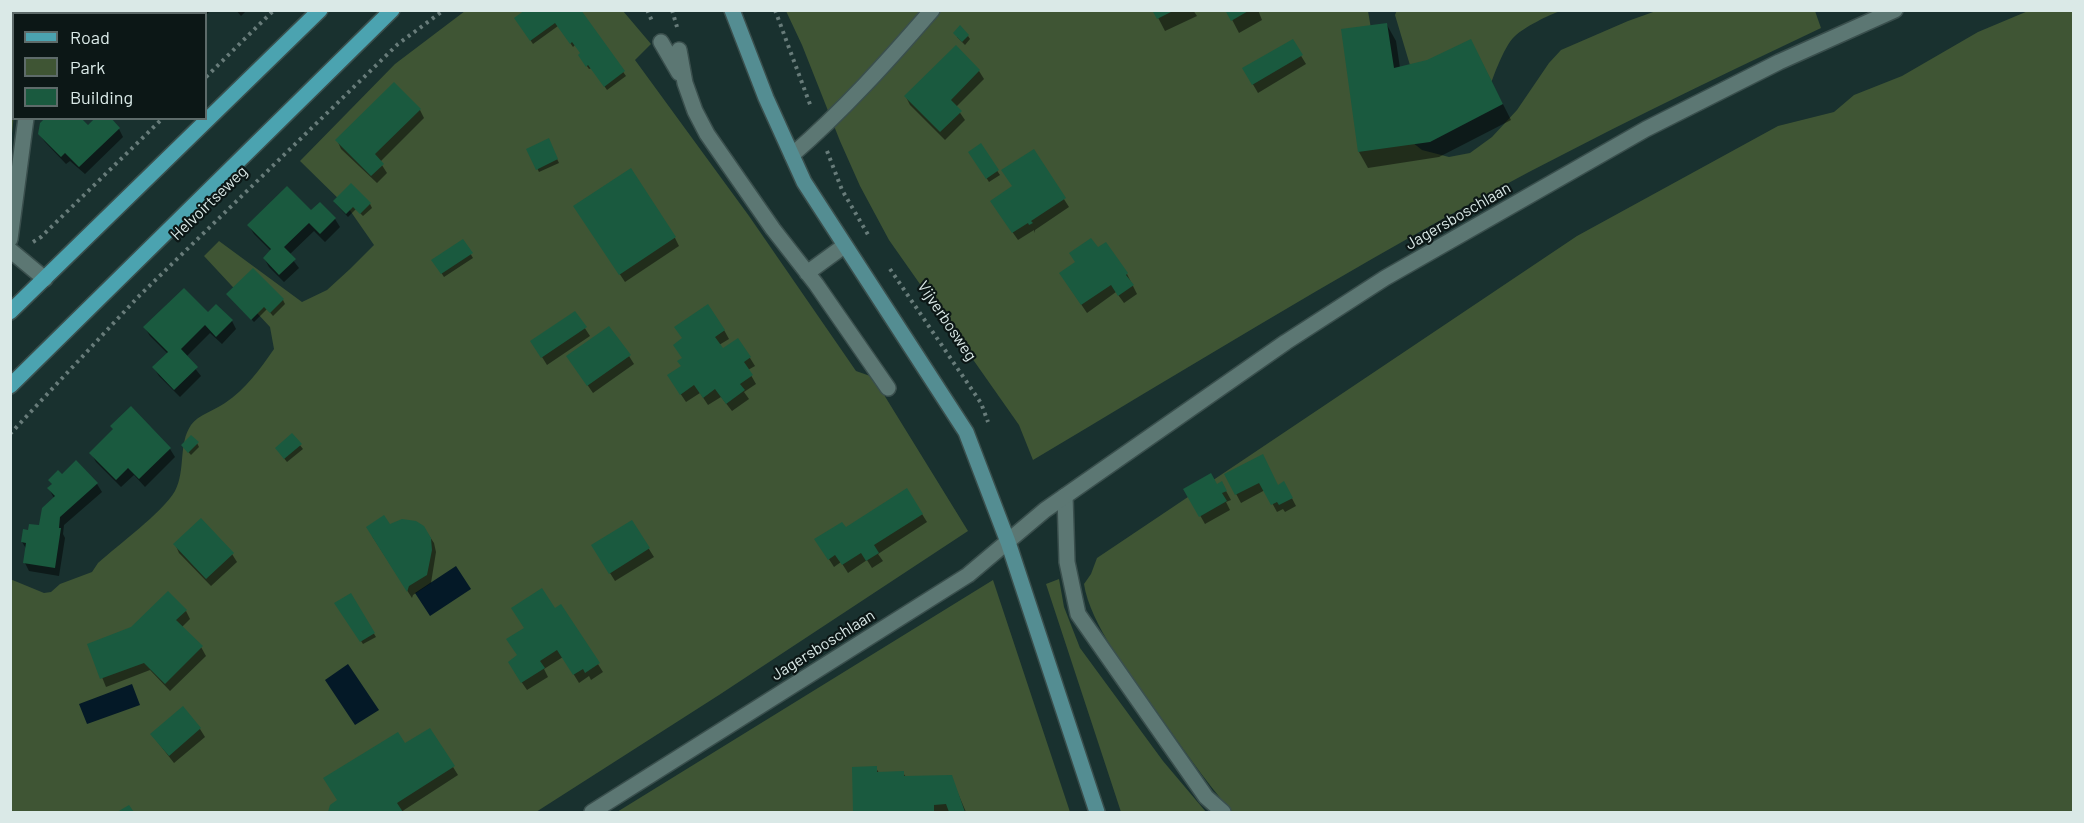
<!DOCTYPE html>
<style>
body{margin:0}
#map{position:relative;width:2084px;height:823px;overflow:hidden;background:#19312f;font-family:Barlow,sans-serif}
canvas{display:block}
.frame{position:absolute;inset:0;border:12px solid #dae9e7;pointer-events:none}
.legend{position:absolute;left:12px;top:12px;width:195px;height:108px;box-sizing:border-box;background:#0c1716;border:2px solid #5e6b6a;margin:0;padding:8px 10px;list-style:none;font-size:18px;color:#dae9e7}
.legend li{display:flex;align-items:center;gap:12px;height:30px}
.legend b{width:30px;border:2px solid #5e6b6a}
</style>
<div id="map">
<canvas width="2084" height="823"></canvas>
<div class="frame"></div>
<ul class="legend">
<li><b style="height:8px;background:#4ba3b0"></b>Road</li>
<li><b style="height:16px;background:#3f5534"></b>Park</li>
<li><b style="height:16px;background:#1a5a3f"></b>Building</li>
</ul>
</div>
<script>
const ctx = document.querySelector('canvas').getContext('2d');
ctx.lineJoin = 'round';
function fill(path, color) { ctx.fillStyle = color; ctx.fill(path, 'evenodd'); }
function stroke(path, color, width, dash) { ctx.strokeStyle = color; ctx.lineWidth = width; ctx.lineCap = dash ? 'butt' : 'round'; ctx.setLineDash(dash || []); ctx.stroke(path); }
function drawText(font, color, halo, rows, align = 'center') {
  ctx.font = font + ' Barlow,sans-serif'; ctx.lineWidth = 4.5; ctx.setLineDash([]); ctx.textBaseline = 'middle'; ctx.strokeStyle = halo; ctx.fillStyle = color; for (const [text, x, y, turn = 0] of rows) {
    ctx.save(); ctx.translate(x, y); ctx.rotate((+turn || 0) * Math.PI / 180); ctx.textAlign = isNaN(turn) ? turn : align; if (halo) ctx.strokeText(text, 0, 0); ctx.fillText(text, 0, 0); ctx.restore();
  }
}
fill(new Path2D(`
 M11,10L29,11L28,13L14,14V115L11,143Z
 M1397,10L1561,11C1550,14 1523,28 1515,36C1503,47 1492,81 1486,97L1415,82L1395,15Z
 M465,11H623L651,44L635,60L749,216L856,371L873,377L968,531L719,695L536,812H11L10,579L44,593L51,592L60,584L92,572L98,563C118,545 162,513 175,491C186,470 178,444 191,425C198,415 215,410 225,403C246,389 260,369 274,349L270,327L204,256L219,241L302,302L327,290L350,269L374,245L349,209L300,161L395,64Z
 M786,11H1368L1377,64L1402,134L1422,150L1449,157L1470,153L1492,137L1517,110L1549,63L1561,50L1628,21L1656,11H1815L1821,28C1709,81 1597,135 1488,194C1334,278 1184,370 1033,460L1019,425L889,240L860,186L840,141L802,45Z
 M2028,11H2073V812H1232C1204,780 1180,744 1154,708C1131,676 1090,624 1084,584L1091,574L1097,558L1577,236L1778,126L1834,112L1854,95L1902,76L1978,32Z
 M1059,579L1064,607L1080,648L1163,761L1206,812H1121L1046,584Z
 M993,580L1070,812H617Z`), '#3f5534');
fill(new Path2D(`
 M456,566L471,589L430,616L415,593Z
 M348,664L379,710L355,725L325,680Z
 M132,684L140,705L87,724L79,704Z`), '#041927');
fill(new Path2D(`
 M155,10H211L206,15V14H154Z
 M236,10H247L241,16Z
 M580,10L626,76L607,90L592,68L589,69L582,59V54L575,45L573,47L558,26L533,44L518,22Z
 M1154,10H1193L1197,16L1165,31Z
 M1227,10H1258L1262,20L1239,33Z
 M1387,25L1396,41L1400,68L1427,61L1471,41L1511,120L1439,157L1368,168L1359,152Z
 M968,36L970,39L965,45L957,37Z
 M1292,41L1306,64L1258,93L1244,69Z
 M956,47L979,71L984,79L956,107L965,120L945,140L910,105L906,97Z
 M394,84L420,110L424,118L380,162L387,173L377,183L341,149L337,140Z
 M88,127L119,129L123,137L85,174L70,161L66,164L45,142L39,134Z
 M550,144L559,163L539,172L528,150Z
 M980,145L1000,175L989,182L970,152Z
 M1033,151L1069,207L1035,230V233L1034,230L1018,240L997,210L1014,187Z
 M334,202L370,204L372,208L363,216L356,209L348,217Z
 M320,204L335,219L340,227L325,242L314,231L289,255L299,268L284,282L269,267L264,258L271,251L254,234L249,226L311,212Z
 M580,214L675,238L679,246L625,282Z
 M463,241L473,258L444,277L433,260Z
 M1097,249L1127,274L1137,294L1124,303L1116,292L1087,313L1066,282L1077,263Z
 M228,295L283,300L285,304L273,316L267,309L254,322Z
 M575,313L590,336L547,365L532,341Z
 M208,314L232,321L236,329L222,344L210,333L186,357L201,376L180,397L159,376L154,368L168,354L150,336L145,328Z
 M724,330L729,339L719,345L723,350L750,358L755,366L748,370L756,384L744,392L749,399L732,411L721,397L708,405L700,393L686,402L674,384L682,367L679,362Z
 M629,356L634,364L593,393L573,364Z
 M292,435L303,449L287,462L279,452Z
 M197,443L199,447L191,455L182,445Z
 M170,449L175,457L145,487L134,475L121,487L96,462L91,453Z
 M1226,475L1278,486L1284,483L1296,506L1285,512L1283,509L1277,512L1265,490L1241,503Z
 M62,477L97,484L102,492L64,525L63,534L65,538L59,576L29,571L25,563L27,550L22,542L29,532L41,527L54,498L49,489Z
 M1216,486L1226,491L1231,500L1226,502L1230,510L1205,524L1185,489Z
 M907,490L927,522L878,554L883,561L872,568L867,560L848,573L841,562L834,567L816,539L845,529Z
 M632,522L654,557L615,581L593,546Z
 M389,526L428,534L434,543L436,552L431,583L413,595L412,598L372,536Z
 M175,544L232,554L237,562L211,586L179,553Z
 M350,595L376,637L363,644L336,603Z
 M561,606L603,672L591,680L589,676L579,683L563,657L544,669L548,677L527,690L514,671L519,656L555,610Z
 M186,611L190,619L182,627L201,647L206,656L170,691L150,670L106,687L89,645Z
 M200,729L205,737L174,763L152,735Z
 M430,730L458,775L401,812H331V808L405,745Z
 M854,768H876L879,773H903L906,777H951L966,812H855Z`), '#0007');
fill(new Path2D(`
 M155,10H197L194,14H152Z
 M525,10H581L625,71L604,87L588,65L586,67L578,55L580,53L572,42L570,44L555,23L530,41L514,18Z
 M1152,10H1175L1157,19Z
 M1225,10H1250L1231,21Z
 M1387,23L1394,68L1427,60L1471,39L1503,104L1430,142L1358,152L1341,29Z
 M960,25L969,35L962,42L953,33Z
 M1293,39L1303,55L1252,85L1242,68Z
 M956,45L980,70L951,100L962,111L940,132L904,96Z
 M394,82L421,109L375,154L384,164L371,176L335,140Z
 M45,118H81L88,125L95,118H111L120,128L79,167L65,153L61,157L38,134L40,123Z
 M549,138L558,159L536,170L526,149Z
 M981,143L999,170L986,179L968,152Z
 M1034,149L1066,198L1031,221L1033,223L1029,225L1028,223L1012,233L990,201L1012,186L1001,170Z
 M631,168L676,237L619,275L573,206Z
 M351,183L371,203L360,214L353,207L346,214L333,201Z
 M287,186L311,210L320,202L336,218L320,234L309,223L284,247L296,259L279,275L263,258L271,249L247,225Z
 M1091,238L1098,247L1106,242L1128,273L1126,275L1134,285L1118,296L1111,285L1081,305L1059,273L1075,262L1069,253Z
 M463,239L473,253L441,274L431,260Z
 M253,268L284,299L270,313L264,307L251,320L226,294Z
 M184,288L208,312L216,304L233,320L216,337L205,325L181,349L198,367L174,390L152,367L168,352L143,327Z
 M708,304L725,330L715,337L723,348L738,338L751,357L744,362L753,375L740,384L745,390L726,404L715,389L703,398L694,385L680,395L667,375L681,366L677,361L682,358L673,345L682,338L674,327Z
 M575,311L587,327L541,358L530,341Z
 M609,326L631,355L587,386L566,356Z
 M131,406L171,448L139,479L128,468L116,480L89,453L113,429L110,426Z
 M292,433L302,444L284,459L275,448Z
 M191,435L199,442L188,453L181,445Z
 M1263,454L1278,485L1284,481L1293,498L1279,505L1277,502L1271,505L1259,483L1235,495L1224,474Z
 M76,460L98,483L60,517L59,528H61L55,568L23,563L26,543L21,542L23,529L28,530L29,524L39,525L42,508L55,496L47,488L52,484L48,480L58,470L62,474Z
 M1211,473L1217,484L1222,481L1227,491L1222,493L1227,501L1199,517L1183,489Z
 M907,488L923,514L874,545L879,553L866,561L861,553L842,565L835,555L828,560L814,539L842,522L846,527Z
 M384,515L390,524L402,519L416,521L424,526L431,538L432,550L427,575L409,586L407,592L366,527Z
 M201,518L234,553L206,579L173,544Z
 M632,520L650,548L609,574L591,545Z
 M542,588L555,608L561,604L600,663L585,673L583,669L573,675L557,650L540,661L545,668L521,683L508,662L517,655L506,639L524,628L511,608Z
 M168,591L187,610L176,620L203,646L165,684L144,663L100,679L87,644L131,627Z
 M351,593L375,633L360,642L334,603Z
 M183,706L201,728L169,756L150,734Z
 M430,728L455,766L397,803L403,812H328L330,805L337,800L323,778L398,732L405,743Z
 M877,766V772L904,771V776L952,775L965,812H949L946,804L934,805V812H853L852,767Z
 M129,805L134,812H117Z`), '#1a5a3f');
const service = new Path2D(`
 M1065,496L1067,562L1078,614L1206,797L1223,812`);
const minor = new Path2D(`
 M42,14V10
 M661,42L679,73
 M679,50L685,83L695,111L707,134L773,229L816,284L888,388
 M792,155C843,111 888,61 932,10
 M10,239L26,118
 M10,250L45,279
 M807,273L844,246
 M592,812L968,575L1045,510L1286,342L1385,278L1646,129L1779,62L1895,10`);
const secondary = new Path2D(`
 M732,10L766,98L804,182L966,432L1008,542L1097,812`);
const primary = new Path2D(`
 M10,312L320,10
 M10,386L392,10`);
stroke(service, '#3a4f4d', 18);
stroke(minor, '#3a4f4d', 18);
stroke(secondary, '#3a4f4d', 18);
stroke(primary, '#3a4f4d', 18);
stroke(new Path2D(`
 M647,10L653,23
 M672,10L677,27
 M775,10L811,107
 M206,77L274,10
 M827,151L842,190L870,238
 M33,242L41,237L163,118
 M890,269L981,403L988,422
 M10,434L138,297L398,44L444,10`), '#687c7a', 4, [3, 4.5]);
stroke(service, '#5c7773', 15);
stroke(minor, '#5c7773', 15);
stroke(secondary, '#548d92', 15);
stroke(primary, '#4ba3b0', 15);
drawText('16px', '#dae9e7', '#0c1716', [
 ["Helvoirtseweg",209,203,-44],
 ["Jagersboschlaan",1458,216,-30],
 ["Vijverbosweg",947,321,56],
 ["Jagersboschlaan",823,645,-32]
]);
</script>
